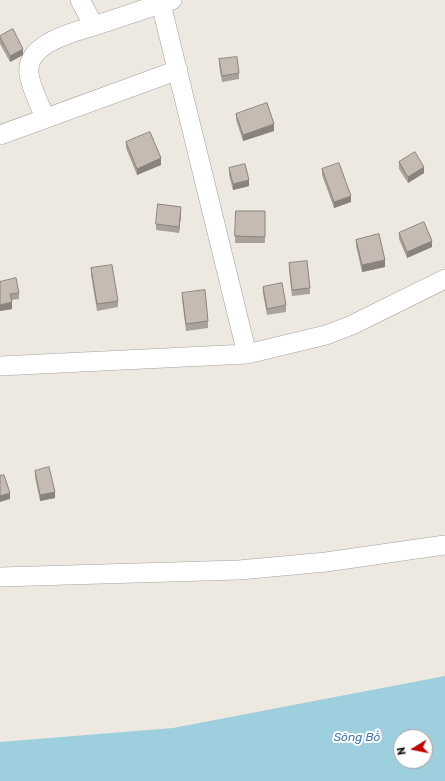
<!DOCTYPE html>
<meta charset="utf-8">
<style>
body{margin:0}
#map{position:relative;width:445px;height:781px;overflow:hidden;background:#eee9e0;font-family:Rubik,sans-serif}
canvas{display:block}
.north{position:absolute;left:393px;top:729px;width:40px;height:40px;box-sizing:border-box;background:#fff;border:1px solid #a4a4a4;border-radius:50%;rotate:260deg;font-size:11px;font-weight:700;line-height:16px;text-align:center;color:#1b1b1b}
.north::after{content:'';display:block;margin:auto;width:14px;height:18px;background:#c70100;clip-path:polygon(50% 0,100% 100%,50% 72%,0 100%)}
</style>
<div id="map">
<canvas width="445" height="781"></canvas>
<div class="north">N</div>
</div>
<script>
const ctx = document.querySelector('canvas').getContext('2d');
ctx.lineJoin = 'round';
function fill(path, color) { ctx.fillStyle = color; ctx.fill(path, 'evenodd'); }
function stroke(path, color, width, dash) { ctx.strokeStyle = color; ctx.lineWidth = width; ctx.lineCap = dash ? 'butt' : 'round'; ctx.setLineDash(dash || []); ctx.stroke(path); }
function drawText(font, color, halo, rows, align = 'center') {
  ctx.font = font + ' Rubik,sans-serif'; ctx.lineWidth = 4; ctx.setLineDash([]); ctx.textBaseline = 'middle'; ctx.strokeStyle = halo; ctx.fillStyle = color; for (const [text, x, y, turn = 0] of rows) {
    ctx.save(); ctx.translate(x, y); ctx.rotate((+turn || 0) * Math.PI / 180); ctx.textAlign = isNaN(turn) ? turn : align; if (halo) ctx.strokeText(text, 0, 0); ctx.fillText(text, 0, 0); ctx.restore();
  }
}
fill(new Path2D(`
 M445,676V781H0V742L173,728ZM401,737H425V761H401Z`), '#9dcfde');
const minor = new Path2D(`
 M80,0L94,26L172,0
 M161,4L247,354
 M45,118C40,104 31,89 29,74C25,44 73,32 94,26
 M0,135L178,70
 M0,366L247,354L326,335L352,325L445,279
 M0,577L239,570L326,562L445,545`);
stroke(minor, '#a2a2a2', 20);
stroke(minor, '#fff', 19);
fill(new Path2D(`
 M0,36L23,55L10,62L0,44Z
 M219,59L239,73V79L222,82L219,65Z
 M236,114L274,131L243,141L236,120Z
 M126,142L161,165L137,175L126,148Z
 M399,162L424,173L408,183L399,169Z
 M229,168L249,186L233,190L229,175Z
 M322,169L351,202L334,208L322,175Z
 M236,211H265V243H235Z
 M181,214L179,233L156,230V224Z
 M399,233L432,247L407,258L399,239Z
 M356,240L385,267L362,272L356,246Z
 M289,263L310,288V294L292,296L289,269Z
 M91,268L118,301V307L97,311L91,275Z
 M0,282L19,293V299L12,300V309L0,311Z
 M263,287L286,305V312L267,315L263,293Z
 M182,293L208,321V328L186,331L182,299Z
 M35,471L55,498L40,501L35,477Z`), '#a9a19a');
fill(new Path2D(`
 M23,49V55L10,62V56Z
 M274,124V131L243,141V135Z
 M161,158V165L137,175V169Z
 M424,167V173L408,183V177Z
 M249,180V186L233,190V184Z
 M351,196V202L334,208V202Z
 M181,207V214L179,233V227Z
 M432,241V247L407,258V252Z
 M385,260V267L362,272V265Z
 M12,302V309L0,311V305Z
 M55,492V498L40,501V495Z
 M10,493V499L0,502V496Z`), '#8a837d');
const building = new Path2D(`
 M13,29L23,49L10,56L0,37V36Z
 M237,57L239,73L222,76L219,59Z
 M267,103L274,124L243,135L236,114Z
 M150,132L161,158L137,169L126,142Z
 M415,152L424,167L408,177L399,162Z
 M339,163L351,196L334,202L322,169Z
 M245,164L249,180L233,184L229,168Z
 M158,204L181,207L179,227L156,224Z
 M236,211H265V237L235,236Z
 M424,222L432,241L407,252L399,233Z
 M379,234L385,260L362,265L356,240Z
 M307,261L310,288L292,290L289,263Z
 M112,265L118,301L97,304L91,268Z
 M16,278L19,293L10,294L12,302L0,305V282Z
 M282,283L286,305L267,309L263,287Z
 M205,290L208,321L186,324L182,293Z
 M49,467L55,492L40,495L35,471Z
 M4,475L10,493L0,496V476Z`);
fill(building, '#c5bbb3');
stroke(building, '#8a837d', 1);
drawText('italic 12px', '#4479af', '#fff', [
 ["Sông Bồ",357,738]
]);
</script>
